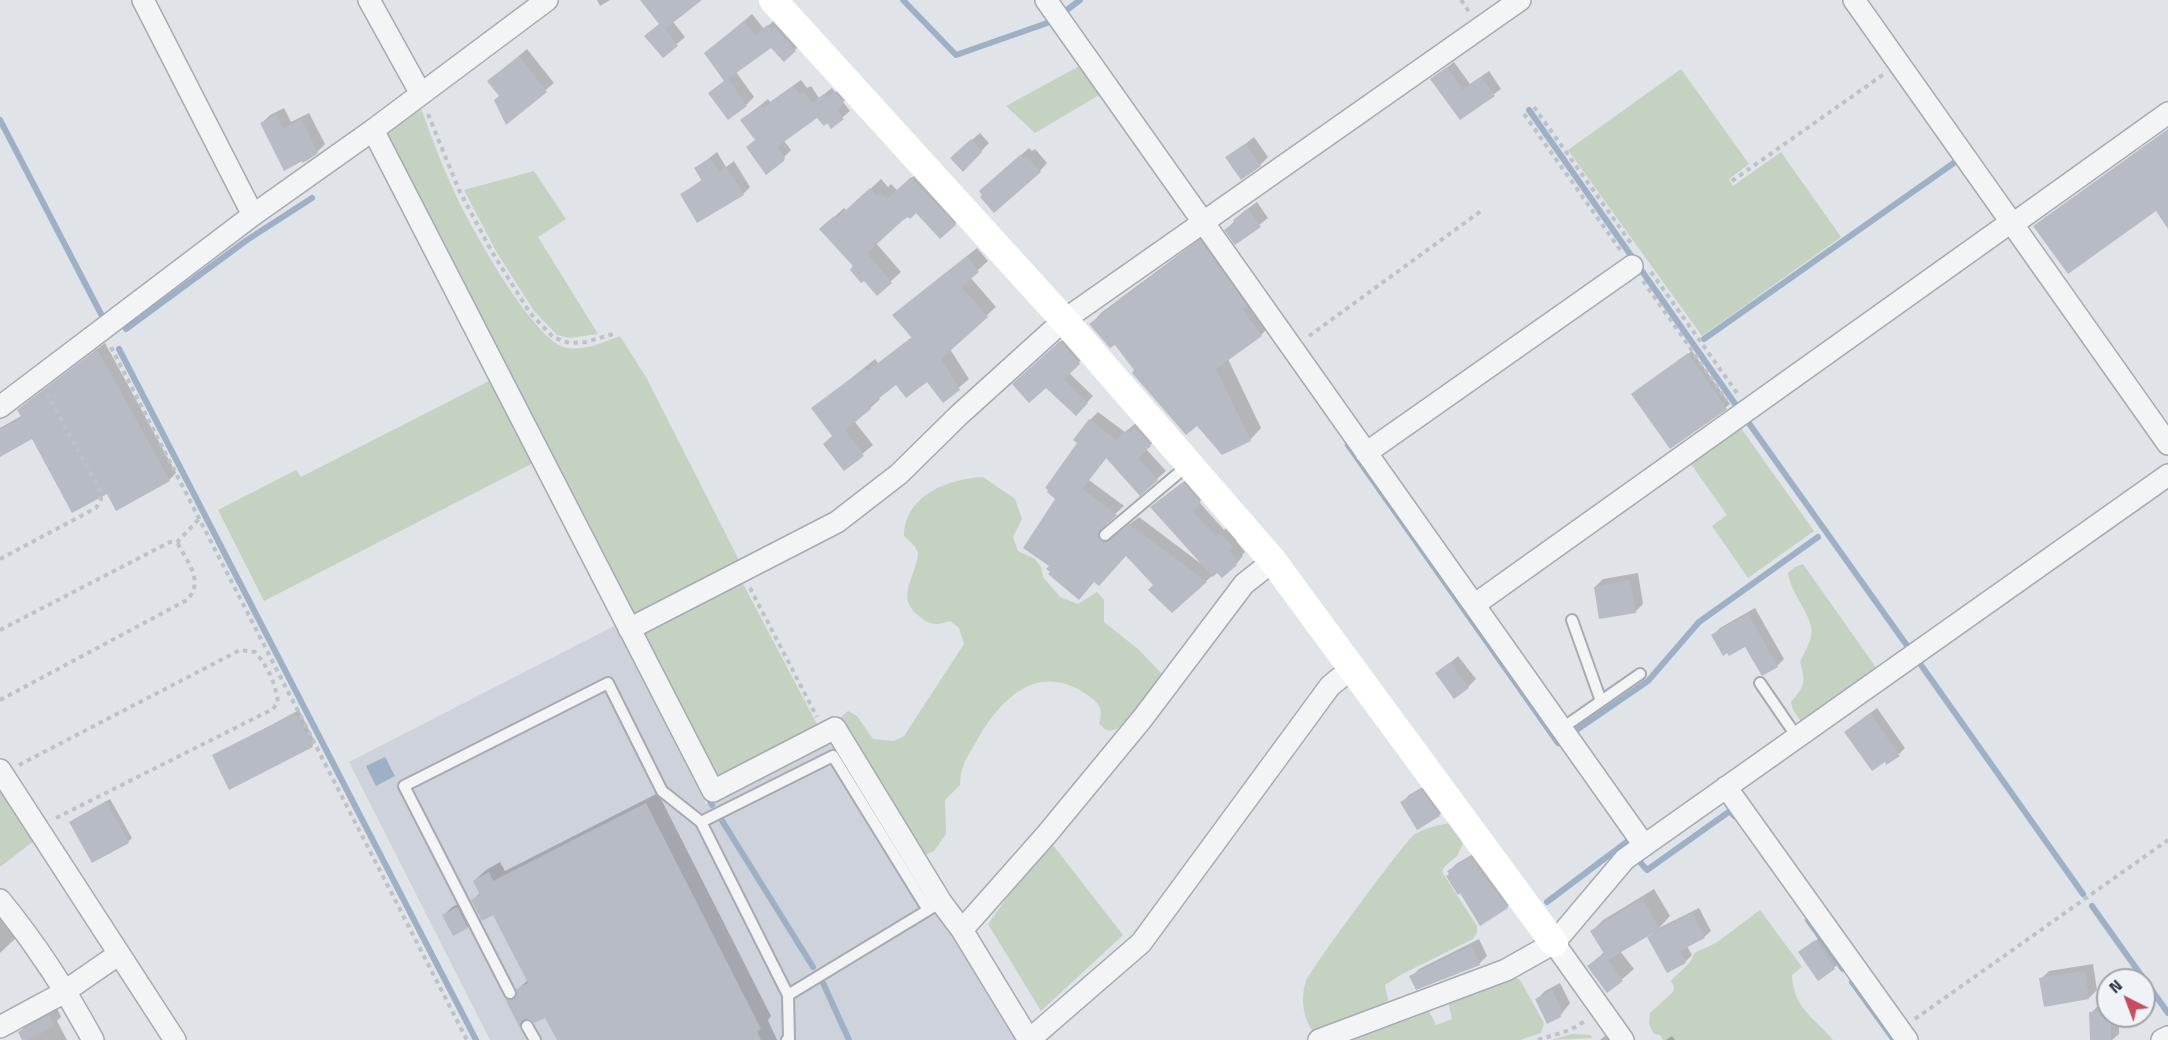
<!DOCTYPE html>
<style>
body{margin:0}
#map{position:relative;width:2168px;height:1040px;overflow:hidden;background:#e0e3e8;font-family:"Titillium Web",sans-serif}
canvas{display:block}
.north{position:absolute;left:2096px;top:968px;width:60px;height:60px;box-sizing:border-box;background:#eff2f6;border:2px solid #a0a5ac;border-radius:50%;rotate:318deg;font-size:16px;font-weight:700;line-height:24px;text-align:center;color:#2a313e}
.north::after{content:'';display:block;margin:auto;width:21px;height:27px;background:#c54d5e;clip-path:polygon(50% 0,100% 100%,50% 72%,0 100%)}
</style>
<div id="map">
<canvas width="2168" height="1040"></canvas>
<div class="north">N</div>
</div>
<script>
const ctx = document.querySelector('canvas').getContext('2d');
ctx.lineJoin = 'round';
function fill(path, color) { ctx.fillStyle = color; ctx.fill(path, 'evenodd'); }
function stroke(path, color, width, dash) { ctx.strokeStyle = color; ctx.lineWidth = width; ctx.lineCap = dash ? 'butt' : 'round'; ctx.setLineDash(dash || []); ctx.stroke(path); }
fill(new Path2D(`
 M616,625L706,804L825,743L835,746L1017,1040H490L349,762Z`), '#ced2da');
fill(new Path2D(`
 M1083,64L1104,92L1035,133L1006,106Z
 M1681,69L1749,164L1729,179L1733,186L1781,152L1841,237L1702,336L1568,150Z
 M420,106C431,135 441,164 454,191C468,223 534,343 567,348C585,351 604,342 620,336L647,379L742,566L634,618L384,135Z
 M534,171L566,219L538,237L598,334L570,338L557,335L534,311L496,251L464,190Z
 M493,379L535,462L264,601L218,510L296,470L301,477Z
 M1738,424L1814,531L1748,578L1712,526L1727,515L1688,460Z
 M983,477L1015,499L1022,519L1013,537L1018,551L1035,559L1041,567L1043,577L1060,597L1078,604L1097,592L1104,600V622L1138,649L1163,675C1153,688 1124,736 1107,730C1104,729 1102,726 1099,724C1104,708 1099,703 1086,694C1037,661 1000,699 976,742C967,757 960,767 960,785L945,800L946,834L934,851L923,856L840,718L848,711L857,716L873,739L894,741L904,736L964,644L959,628L950,621C937,625 931,626 920,617C897,599 911,585 916,563C917,562 918,555 918,554C917,546 909,541 904,536C905,495 948,479 983,477Z
 M1803,564L1877,669L1802,723L1793,710L1791,702C1805,686 1806,682 1800,662C1805,651 1814,637 1811,626C1806,607 1791,593 1788,573L1795,567Z
 M741,580L819,728L721,779L715,778L640,633Z
 M0,788L35,840L0,867Z
 M1450,823L1459,833L1463,844L1457,856L1444,867L1442,872L1477,926V932L1473,939L1402,974L1385,985L1388,1000L1385,1007L1314,1033C1303,1018 1300,999 1306,981C1310,970 1407,838 1415,834C1424,828 1439,825 1450,823Z
 M1049,840L1123,935L1041,1011L988,924Z
 M1760,910L1802,967L1792,975C1793,1008 1814,1017 1833,1040H1663L1660,1035L1654,1034L1649,1024L1650,1013L1673,992L1674,987L1671,981C1679,971 1691,966 1694,953L1716,943Z
 M1513,976L1520,980L1544,1023L1541,1033L1520,1040H1343L1427,1008L1436,1025L1452,1019L1448,1001Z
 M1572,1034L1590,1035L1593,1038L1551,1040Z`), '#c5d1c1');
fill(new Path2D(`
 M385,757L395,776L376,786L366,766Z`), '#9db0c6');
fill(new Path2D(`
 M597,0H610L600,6Z
 M642,0H700L673,22L685,37L663,56L660,23Z
 M752,14L764,29L776,19L803,42L795,50L771,46L736,72L754,97L746,105L710,93L725,80L706,53Z
 M527,49L554,83L506,123L501,96L489,81Z
 M1454,62L1470,84L1489,71L1501,89L1461,118L1432,79Z
 M801,80L807,88L811,86L819,98L832,88L835,92L842,87L850,95L843,102L850,111L831,127L827,121L818,116L784,141L791,150L784,157L756,140L742,120L768,99L770,102Z
 M284,108L291,122L309,113L325,144L317,152L262,123L270,115Z
 M980,133L989,143L963,170L960,150Z
 M1254,137L1268,157L1260,165L1227,158Z
 M1029,148L1032,151L1035,149L1047,163L1040,171L989,183Z
 M717,152L726,167L734,161L750,187L743,194H682L703,179L696,168Z
 M922,168L964,215L955,224L917,210L908,215L876,243L901,272L877,294L854,265L831,220L844,208L847,211L881,179L888,187L891,184L898,191Z
 M1257,202L1268,218L1236,243L1226,230L1243,212Z
 M1212,230L1273,323L1261,335L1228,359L1261,428L1250,440L1197,424L1136,370L1115,343L1091,324L1102,312Z
 M977,248L988,261L970,277L996,307L950,349L969,379L943,401L927,380L896,383L878,397L880,399L855,422L873,445L844,469L833,435L813,409L875,359L878,363L912,337L904,306Z
 M1067,336L1085,357L1068,372L1093,396L1076,414L1046,386L1020,378Z
 M105,343L176,473L169,480L108,492L33,437L0,455V428L23,415L26,403Z
 M1692,351L1730,404L1670,447L1636,391Z
 M1098,412L1125,432L1136,423L1159,437L1146,449L1166,471L1140,494L1107,457L1089,480L1124,506L1107,521L1105,528L1110,534H1117L1139,517L1200,563L1201,562L1152,507L1191,476L1207,494L1199,502L1224,530L1229,526L1239,538L1236,541L1245,552L1242,555L1243,556L1236,564L1218,571L1206,581L1155,585L1126,555L1095,581L1051,566L1057,498L1079,443L1090,420Z
 M1638,573L1643,604L1635,612L1595,587L1603,579Z
 M1755,608L1784,659L1777,666L1746,645L1713,635L1720,628Z
 M1458,656L1476,679L1468,687L1437,674Z
 M1877,708L1905,748L1899,754L1853,726Z
 M299,710L315,742L312,746L214,756Z
 M1428,784L1446,808L1439,815L1418,827L1402,802L1409,795Z
 M658,793L771,1016L768,1020L777,1040H558L546,1016L528,1018L520,1026L507,999L528,980L494,913L473,900L480,893L474,881L486,870L500,862L505,871Z
 M110,799L132,838L128,842L71,822Z
 M1478,851L1514,900L1507,907L1449,871L1456,864Z
 M1654,889L1670,916L1659,928L1699,908L1711,931L1704,937L1687,946L1692,955L1685,962L1649,937L1654,932L1620,951L1634,969L1608,991L1589,966L1604,952L1592,931L1603,920Z
 M466,900L475,919L467,927L454,934L444,915L452,907Z
 M0,914L19,935L0,953Z
 M1824,934L1842,960L1834,968L1800,953Z
 M1479,939L1487,956L1479,964L1411,977L1419,969Z
 M2093,964L2097,990L2089,998L2041,979L2049,971Z
 M1560,983L1570,1003L1560,1016L1537,999L1545,991Z
 M2108,1004V1016H2119V1034L2112,1040H2091V1013L2099,1005Z
 M57,1008L61,1017L57,1021L67,1040H23L20,1032L27,1024Z
 M1610,1032L1616,1040H1600Z
 M1672,1036L1675,1040H1666Z`), '#0003');
stroke(new Path2D(`
 M903,0L956,55L1050,22
 M1064,12L1080,0
 M1529,110L1738,408
 M0,120L101,314
 M126,329L247,240L312,198
 M1704,339L1958,160
 M119,349L476,1040
 M1748,422L1908,647
 M1348,445L1558,743
 M1921,665L2083,894
 M1577,736L1575,731L1648,681L1699,622L1818,537
 M707,795L712,805
 M721,819L813,967
 M1640,862L1647,870L1730,811L1734,816
 M1547,902L1628,841
 M2092,906L2168,1013
 M1808,920L1843,969
 M1852,982L1894,1040
 M823,983L849,1040`), '#9db0c6', 6);
fill(new Path2D(`
 M640,0H702L665,29L678,46L663,58L644,36L659,24Z
 M744,21L755,36L767,25L771,30L775,28L796,51L784,62L771,48L728,79L747,106L728,120L708,93L724,81L704,53Z
 M519,56L547,92L506,125L494,100L499,96L487,81Z
 M1447,67L1463,90L1481,77L1495,96L1460,120L1430,79Z
 M793,86L799,94L803,92L812,103L824,94L827,98L835,92L844,103L837,110L844,119L831,129L827,123L824,126L817,118L777,147L785,158L784,161L766,175L746,147L755,140L740,120L761,105L763,108Z
 M276,115L283,129L301,119L318,153L308,160L302,163V161L284,171L260,123Z
 M2168,129V229L2156,211L2068,274L2033,226Z
 M971,139L982,152L963,172L950,158Z
 M1245,144L1261,166L1241,180L1225,157Z
 M1020,155L1024,158L1026,156L1041,172L994,213L980,197L982,195L979,191Z
 M710,158L719,172L726,167L744,195L697,223L680,194L702,181L694,168Z
 M911,177L956,225L940,239L916,213L910,219L908,217L902,221L867,253L892,283L877,296L864,281L861,283L850,270L853,266L819,229L834,216L836,219L870,188L877,196L881,193L887,199Z
 M1248,209L1261,227L1235,245L1224,230L1235,222L1233,220Z
 M1200,240L1247,306L1242,309L1262,336L1216,369L1251,441L1222,455L1197,426L1186,435L1132,373L1134,370L1115,345L1110,348L1089,324Z
 M967,256L979,272L961,287L988,317L941,359L960,390L943,403L927,382L906,398L896,385L869,406L871,409L845,430L864,456L844,471L823,444L832,436L811,408L865,368L868,371L912,338L892,315Z
 M1060,341L1080,364L1064,379L1088,403L1076,416L1046,388L1029,403L1012,384Z
 M97,349L170,481L116,511L107,494L72,513L32,439L0,457V430L22,418L17,410Z
 M1688,353L1727,409L1670,449L1631,394Z
 M1089,419L1116,440L1127,430L1130,433L1136,428L1151,446L1138,458L1158,480L1140,496L1106,458L1082,489L1117,515L1098,532L1100,540L1106,542L1109,541L1129,524L1207,582L1172,613L1148,590L1153,585L1126,556L1099,586L1094,582L1079,600L1048,574L1050,572L1046,569L1049,566L1023,548L1055,499L1047,492L1048,490L1045,488L1077,443L1073,440Z
 M1183,482L1201,503L1192,511L1216,537L1220,533L1233,547L1229,550L1238,560L1235,563L1237,565L1222,578L1217,573L1213,577L1150,507Z
 M1630,580L1636,613L1599,619L1594,587Z
 M1748,614L1778,667L1762,676L1745,647L1729,656L1727,653L1723,656L1711,635Z
 M1450,662L1469,688L1454,699L1435,673Z
 M295,713L313,747L229,790L212,755Z
 M1870,713L1900,756L1886,765L1885,762L1872,771L1844,732Z
 M1421,790L1440,816L1417,830L1400,802Z
 M106,801L129,843L92,863L69,822Z
 M646,803L761,1029L757,1031L761,1040H557L545,1018L534,1023L530,1019H524L520,1023V1028L505,999H514L517,994L516,989L528,983L493,915L482,921L471,900L480,895L473,881L489,872L493,881Z
 M1470,857L1508,908L1480,926L1460,893L1458,895L1446,876L1449,874L1447,871Z
 M1642,899L1660,929L1608,960L1623,981L1607,993L1587,966L1603,954L1606,957L1590,931Z
 M457,907L468,928L453,936L442,915Z
 M1692,913L1705,938L1680,951L1686,963L1667,973L1647,937Z
 M1815,940L1835,969L1818,981L1798,952Z
 M1471,946L1480,965L1416,990L1409,976Z
 M2085,971L2089,999L2044,1007L2039,978Z
 M1552,990L1563,1013L1560,1014L1561,1017L1547,1024L1535,999Z
 M2108,1011V1016H2111V1040H2090L2089,1012Z
 M49,1015L54,1026L28,1040H22L18,1032Z`), '#b7bcc4');
const lane = new Path2D(`
 M1105,535L1187,466
 M1572,620L1601,701
 M1760,683L1797,737
 M1561,729L1640,674
 M701,822L833,756L928,910
 M510,993L404,786L608,683L662,791L701,822L788,995L789,1039L787,1040
 M788,995L933,907
 M527,1026L535,1040`);
const street = new Path2D(`
 M143,0L253,215
 M369,0L421,94
 M1046,0L1644,845
 M1854,0L2168,444
 M373,130L713,791L835,728L941,902L962,930L1029,1040
 M2013,224L2168,113
 M0,407L253,215L373,130L547,0
 M1366,453L1632,266
 M1474,605L2011,222
 M629,629L837,522L899,474L959,415L1064,320L1520,0
 M0,770L175,1040
 M1726,787L1907,1040
 M0,900C36,944 66,990 93,1040
 M962,930L1047,834L1142,719L1244,584L1273,561
 M1554,943L1623,1040
 M0,1027L61,994L119,954
 M1029,1040L1141,943L1330,686L1352,668
 M1319,1040L1506,970L1554,943L1625,859L2168,475
 M2162,1040L2168,1037`);
stroke(lane, '#a6aab2', 14);
stroke(street, '#a6aab2', 24);
stroke(new Path2D(`
 M1461,0L1470,13
 M1534,107L1633,246
 M428,114L459,190L492,252L530,313L553,337L569,343L586,342L616,333
 M1524,114L1621,251
 M1732,181L1884,74
 M1651,272L1737,393
 M1643,281L1727,400
 M1309,336L1481,211
 M111,347L467,1040
 M0,559L96,508L101,499L100,491L48,395
 M750,588L817,717
 M0,630L170,542H177L199,519
 M0,700L187,600C205,581 187,562 177,542
 M19,765L240,650L255,652C268,667 275,682 278,702L273,709L54,819
 M1915,1019L2168,840
 M1538,1040L1570,1030L1585,1021`), '#bec1c6', 4, [4.5, 4.5]);
stroke(lane, '#f2f4f6', 10);
stroke(street, '#f2f4f6', 21);
stroke(new Path2D(`
 M773,0L1064,320L1273,561L1554,943`), '#fff', 28);
</script>
